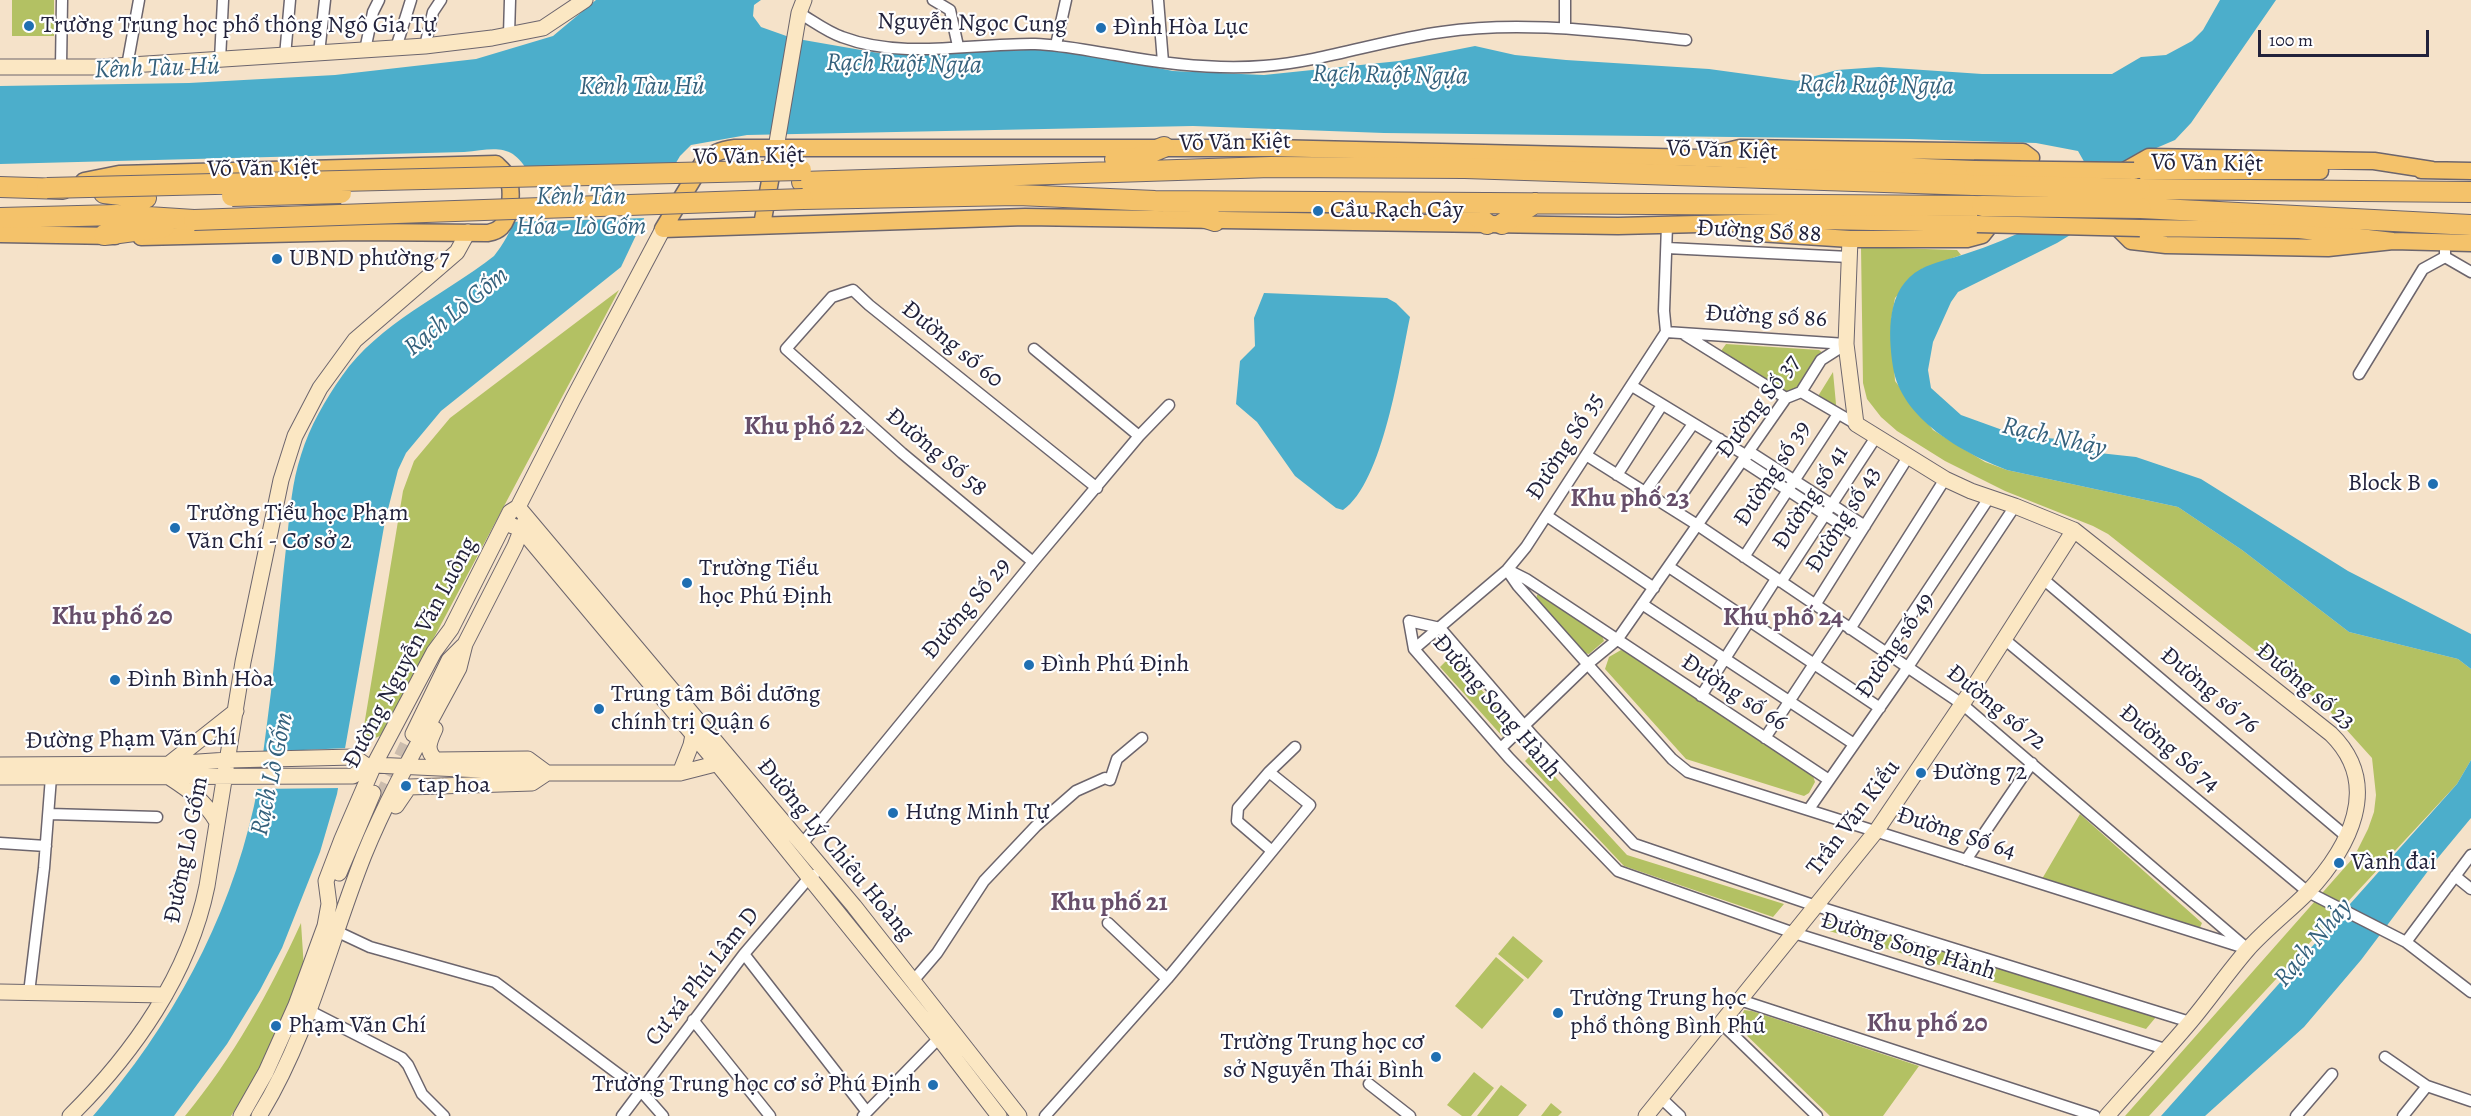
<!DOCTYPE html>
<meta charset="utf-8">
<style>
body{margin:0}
#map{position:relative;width:2471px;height:1116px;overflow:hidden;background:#f5e2c9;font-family:Alegreya,serif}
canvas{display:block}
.scale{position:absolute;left:2258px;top:30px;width:171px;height:27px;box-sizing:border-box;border:3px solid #22223b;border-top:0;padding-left:8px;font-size:18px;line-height:21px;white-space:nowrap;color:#22223b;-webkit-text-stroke:4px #fff;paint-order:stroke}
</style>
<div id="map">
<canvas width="2471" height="1116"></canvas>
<div class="scale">100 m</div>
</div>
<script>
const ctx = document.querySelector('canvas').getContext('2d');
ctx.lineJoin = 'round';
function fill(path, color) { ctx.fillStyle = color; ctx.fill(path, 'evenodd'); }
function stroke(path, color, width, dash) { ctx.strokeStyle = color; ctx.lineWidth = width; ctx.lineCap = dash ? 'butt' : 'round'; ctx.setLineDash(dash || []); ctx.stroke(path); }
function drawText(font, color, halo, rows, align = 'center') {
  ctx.font = font + ' Alegreya,serif'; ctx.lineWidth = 4.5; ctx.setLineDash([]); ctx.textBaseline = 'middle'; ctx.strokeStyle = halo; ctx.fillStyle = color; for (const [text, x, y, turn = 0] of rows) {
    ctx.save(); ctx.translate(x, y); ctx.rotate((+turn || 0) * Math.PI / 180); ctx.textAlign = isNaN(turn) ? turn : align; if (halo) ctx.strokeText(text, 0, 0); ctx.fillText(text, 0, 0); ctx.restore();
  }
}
fill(new Path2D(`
 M12,0H54V36H12Z
 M1861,247L1957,250L1961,255L1922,269L1895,298L1891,321L1895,381L1933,430L1985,462L2007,470L2178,507L2242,550L2349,632L2458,659L2471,669V760L2457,784L2149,1116H2125L2354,857L2368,829L2374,812L2376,795L2372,758L2326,707L2108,534L2093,526L2005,491L1945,461L1897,431L1881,417L1867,399L1863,383Z
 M619,290L388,724L380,736L361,744L403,491L414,461L450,418Z
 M1726,344L1819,350L1823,353L1798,391L1789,395L1721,351Z
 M1833,372L1837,415L1815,401Z
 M1541,594L1602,636L1604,641L1589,654L1584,653L1536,601L1537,595Z
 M1621,650L1629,652L1813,776L1815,782L1809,793L1804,796L1686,759L1605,669L1609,657Z
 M1451,656L1514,726L1503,737L1440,667Z
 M1533,753L1627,855L1784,904L1773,917L1624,866L1525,761Z
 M2080,814L2202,923L2199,930L2042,879Z
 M1833,917L2156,1017L2146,1029L1823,929Z
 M301,923L304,969L278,1031L249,1088L231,1116H185C233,1058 270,991 301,923Z
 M1513,936L1543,961L1528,979L1498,954Z
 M1496,957L1524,980L1482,1029L1455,1006Z
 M1744,1010L1752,1011L1919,1066L1883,1116H1830L1738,1027Z
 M1474,1072L1494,1088L1471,1116H1462L1447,1105Z
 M1501,1085L1527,1105L1518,1116H1477Z
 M1551,1103L1562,1112L1558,1116H1541Z`), '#b3c163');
fill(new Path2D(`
 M596,0H761L754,5L753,16L761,27L792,38L884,54L1061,49L1173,71L1264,75L1399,61L1475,46L1515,55L1566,60L1709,69L1797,81L1837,70L1879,67L1982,74H2112L2141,57L2166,55L2192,41L2203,30L2220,0H2276L2191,123L2175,140L2140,155L2080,229L2057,243L1958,292L1951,302L1933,342L1928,370L1931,388L1961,415L2019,436L2059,439L2081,451L2136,457L2201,479L2348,571L2471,634V669L2458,659L2349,632L2242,550L2178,507L2007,470C1963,453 1901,419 1893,367C1888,333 1886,288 1921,269C1934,262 1951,259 1965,254C1990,246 2013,236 2037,225C2049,219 2064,214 2073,205C2081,198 2085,182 2090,172L2078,151L2036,143L1910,139L1384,133L1193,126L747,135L691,145L680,156L648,210L621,267L441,411L406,453L398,470L385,521L337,794L320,852L282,948L260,990L227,1044L174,1116H93C171,1026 228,922 254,806C262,769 266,730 271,692C277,641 281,590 287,539C290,510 292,482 301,455C310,426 325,400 342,376C379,323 444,295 494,256C513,233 522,202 529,174C513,142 494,149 464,152L0,164V86L189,83L335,75L476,59L553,36Z
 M1264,293L1387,298L1396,303L1410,317C1400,364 1383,483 1343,510L1336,508L1295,476L1257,422L1236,404L1240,361L1255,346L1254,318Z
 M2471,760V818L2437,859L2361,960L2304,1027L2205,1116H2161L2457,784Z`), '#4caecb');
fill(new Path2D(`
 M679,163L647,218L510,222L524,190L526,175Z
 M348,748L341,788L254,789L259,752Z`), '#f5e2c9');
stroke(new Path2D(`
 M381,798L407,745`), '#cbbcad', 15, [15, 8]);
const street = new Path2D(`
 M933,0L950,10L958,46
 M1158,0L1163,62
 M799,13C813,21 827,32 842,37C903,60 972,43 1035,44C1063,45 1089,51 1116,55C1165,64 1215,70 1264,66C1325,61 1382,40 1442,32C1523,20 1605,32 1686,40
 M1565,28V0
 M509,35L510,0
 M1056,45L1066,0
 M425,46L433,12L441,0
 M396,48L411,0
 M365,50L373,12L379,0
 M319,53L325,0
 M285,56L290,0
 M220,60L223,0
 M127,66L139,0
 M61,67L62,0
 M1667,248L1849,257
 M2445,251V257L2471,272
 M1666,332L1846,344
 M1685,335L1786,398
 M1034,349L1139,436
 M2359,374L2423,269L2445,257
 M1632,386L1747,456
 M1801,392L1856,424
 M1750,452L1865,526
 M1586,455L1699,526L1962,704L2243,945
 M1743,461L1858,536
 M1617,475L1662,405
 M1645,492L1693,424
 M1672,509L1720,439
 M1547,516L1654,588
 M1744,557L1838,414
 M1033,562L902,453L786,349L832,297L853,290L869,305L1097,488
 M1669,567L1880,708
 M1507,570L1518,586L1672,759L1688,772L2248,949
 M1510,571L1526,579L1829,780
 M2043,579L2347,837
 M1781,582L1876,437
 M1642,604L1854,744
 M1815,605L1908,457
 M1850,629L1945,479
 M2004,639L2308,892L2406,942L2471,992
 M1414,649L1507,570L1526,547L1666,332L1664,311L1667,225
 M1886,653L1989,498
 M1701,696L1776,579
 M1765,738L1841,623
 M1501,748L1589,663L1617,640L1786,398L1801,392L1821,360L1846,344
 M1269,772L1295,747
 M1809,809L1908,667L2015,506
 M49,814L157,817
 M0,843L46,846
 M802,844L1033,562L1139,436L1169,405
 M1966,860L2032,763
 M2455,876L2471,889
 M1108,923L1167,979
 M338,932L370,947L495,982L641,1091L663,1116
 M2406,942L2471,855
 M744,954L867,1112
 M913,981L937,953L984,881L1036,826L1076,791L1105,778L1110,780L1117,759L1142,738
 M29,993L44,868L51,777
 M1740,1000L2095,1116
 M304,1008L402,1058L408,1065L422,1094L444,1116
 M693,1020L770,1116
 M1721,1023L1817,1116
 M2165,1049L1794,933L1618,871L1509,758L1414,649L1409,621L1440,628L1533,736L1634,844L1816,906L2190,1022
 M2385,1057L2427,1086L2471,1101
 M1369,1084L1410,1116
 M1661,1098L1680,1116
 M622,1116L744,954L808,879L814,875
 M863,1116L939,1038
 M1045,1116L1167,979L1182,961L1310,805L1269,772L1238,808L1237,821L1272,851
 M2296,1116L2332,1074
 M2403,1116L2427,1086`);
const secondary = new Path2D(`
 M0,67H100L425,46L492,38L543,28L585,0
 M776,148L799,13L804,0
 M1850,239L1846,344L1856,424L1945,479L1971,491L2015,506L2074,530L2331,734C2383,785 2349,848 2307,893C2288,912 2266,929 2248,949C2228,972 2211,997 2191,1021C2164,1053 2135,1084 2107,1116
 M518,507L854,906L1019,1116
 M505,523L521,529L716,762L939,1038L999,1116
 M413,734L449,660L463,646
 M169,764L236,711
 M0,765L169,764L228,760L354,757L367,766
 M680,773L691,745L693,735
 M0,777L353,776L367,766L374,765L547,773H680L723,762
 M169,777C189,790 205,801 217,822
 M396,806L409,787L532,783L547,773L528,759L436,760C425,750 429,742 435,729
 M339,873L373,793
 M0,992L165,995
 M70,1116C133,1054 189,975 207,886L243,662L281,480L295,436L320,388L355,340L457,252L468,232
 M241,1116L266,1072L296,1005L325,926L329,904L326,881L342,839L374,765L434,652L451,629L510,512L518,507L573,399L663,229
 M259,1116C309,1035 329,943 364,855C390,791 426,730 459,668L465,644L515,546L524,523
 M1646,1116L1877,830L1973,688L2074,530`);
const primary = new Path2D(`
 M1719,153L1740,148L2023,152L2031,158L2028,170L2020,182
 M2421,170L2471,171
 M2134,171H2320
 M2121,178L2126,170L2149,157L2374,161L2432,170
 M84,181L119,174L496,164C499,167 504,171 506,175C514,187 511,217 501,227C497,231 493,232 488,233L353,232L141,237
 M2113,220L2115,225L2131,241L2166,245L2328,248L2393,241
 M762,225L776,148
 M2140,228L2299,230L2393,241L2471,243
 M663,229L702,164C712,153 720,150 735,148H1270L1698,158L1974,169
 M663,229L1025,217L1618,226L1820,221L1977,224
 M1743,232L1850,239H1967L1982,235L1997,216
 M0,234L115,236`);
const highway = new Path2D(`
 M1115,159L1137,158L1164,147
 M802,182L1271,167L1465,168L1974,185
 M0,187L63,189
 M2140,189L2471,192
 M104,193L146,198
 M803,199L1018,195L1155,201L1982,206
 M1461,204L1487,224
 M1172,207L1215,221
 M2141,208L2471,225
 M0,218L117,215L194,220
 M1502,224L1535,203
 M104,235L164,227`);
stroke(street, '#6c656d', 13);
stroke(secondary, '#6c656d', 17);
stroke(primary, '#6c656d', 19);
stroke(highway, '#6c656d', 22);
stroke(street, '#fff', 10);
stroke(secondary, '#fbe7c3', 15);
stroke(primary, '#f4c26a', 16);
stroke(highway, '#f4c26a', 20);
const primaryBridge = new Path2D(`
 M1974,169L2134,171
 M1977,224L2140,228`);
const highwayBridge = new Path2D(`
 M1974,185L2140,189
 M47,188L801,170
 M232,196L341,193
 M1982,206L2141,208
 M194,220L803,199`);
stroke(primaryBridge, '#6c656d', 19, []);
stroke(highwayBridge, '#6c656d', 22, []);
stroke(primaryBridge, '#f4c26a', 16);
stroke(highwayBridge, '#f4c26a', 20);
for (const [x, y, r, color] of [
 [29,26,6,"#1f6fb2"],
 [1101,28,6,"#1f6fb2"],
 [1318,211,6,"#1f6fb2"],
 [277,259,6,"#1f6fb2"],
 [2433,484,6,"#1f6fb2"],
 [175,528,6,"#1f6fb2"],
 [687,583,6,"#1f6fb2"],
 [1029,665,6,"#1f6fb2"],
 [115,680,6,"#1f6fb2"],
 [599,709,6,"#1f6fb2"],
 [1921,773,6,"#1f6fb2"],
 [406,786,6,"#1f6fb2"],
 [893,813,6,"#1f6fb2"],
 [2339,863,6,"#1f6fb2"],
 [1558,1013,6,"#1f6fb2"],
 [276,1026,6,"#1f6fb2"],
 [1436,1057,6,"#1f6fb2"],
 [933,1085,6,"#1f6fb2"]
]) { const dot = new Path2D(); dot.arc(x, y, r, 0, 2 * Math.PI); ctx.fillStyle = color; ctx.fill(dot); stroke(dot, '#fff', 2); }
drawText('24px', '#22223b', '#fff', [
 ["Nguyễn Ngọc Cung",972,24,1],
 ["Võ Văn Kiệt",1235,143,-1],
 ["Võ Văn Kiệt",1722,151,2],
 ["Võ Văn Kiệt",749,157,-1],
 ["Võ Văn Kiệt",2207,164,1],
 ["Võ Văn Kiệt",263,169,-1],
 ["Đường Số 88",1759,232,3],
 ["Đường số 86",1766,317,3],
 ["Đường số 60",952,345,39],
 ["Đường Số 37",1759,407,-53],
 ["Đường Số 35",1566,447,-57],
 ["Đường Số 58",936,453,40],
 ["Đường số 39",1773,474,-57],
 ["Đường số 41",1811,498,-57],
 ["Đường số 43",1844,520,-58],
 ["Đường Số 29",967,609,-50],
 ["Đường số 49",1896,646,-56],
 ["Đường Nguyễn Văn Luông",411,653,-62],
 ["Đường số 23",2305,687,40],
 ["Đường số 76",2209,691,40],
 ["Đường số 66",1734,693,33],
 ["Đường Song Hành",1496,707,49],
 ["Đường số 72",1996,708,39],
 ["Đường Phạm Văn Chí",131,740,-1],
 ["Đường Số 74",2169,749,40],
 ["Trần Văn Kiểu",1854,818,-53],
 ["Đường Số 64",1956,834,18],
 ["Đường Lò Gốm",187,850,-79],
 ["Đường Lý Chiêu Hoàng",835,850,50],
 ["Đường Song Hành",1908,947,17],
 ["Cư xá Phú Lâm D",703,977,-52]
]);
drawText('24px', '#22223b', '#fff', [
 ["Trường Trung học phổ thông Ngô Gia Tự",41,26],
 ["Đình Hòa Lục",1113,28],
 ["Cầu Rạch Cây",1330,211],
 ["UBND phường 7",289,259],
 ["Block B",2421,484,"right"],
 ["Trường Tiểu học Phạm",187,514],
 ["Văn Chí - Cơ sở 2",187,542],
 ["Trường Tiểu",699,569],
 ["học Phú Định",699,597],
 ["Đình Phú Định",1041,665],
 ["Đình Bình Hòa",127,680],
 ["Trung tâm Bồi dưỡng",611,695],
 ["chính trị Quận 6",611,723],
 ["Đường 72",1933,773],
 ["tap hoa",418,786],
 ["Hưng Minh Tự",905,813],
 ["Vành đai",2351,863],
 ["Trường Trung học",1570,999],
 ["phổ thông Bình Phú",1570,1027],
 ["Phạm Văn Chí",288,1026],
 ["Trường Trung học cơ",1424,1043,"right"],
 ["sở Nguyễn Thái Bình",1424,1071,"right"],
 ["Trường Trung học cơ sở Phú Định",921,1085,"right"]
], 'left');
drawText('italic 26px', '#35617c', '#fff', [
 ["Rạch Ruột Ngựa",904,65,1],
 ["Kênh Tàu Hủ",157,69,-2],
 ["Rạch Ruột Ngựa",1390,76,1],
 ["Rạch Ruột Ngựa",1876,86,1],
 ["Kênh Tàu Hủ",642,88],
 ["Kênh Tân",581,198],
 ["Hóa - Lò Gốm",581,228],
 ["Rạch Lò Gốm",457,312,-39],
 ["Rạch Nhảy",2054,438,13],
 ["Rạch Lò Gốm",273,774,-78],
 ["Rạch Nhảy",2314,943,-50]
]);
drawText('bold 26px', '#674e6a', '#fff', [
 ["Khu phố 22",804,428],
 ["Khu phố 23",1630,500],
 ["Khu phố 20",112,618],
 ["Khu phố 24",1783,619],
 ["Khu phố 21",1109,904],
 ["Khu phố 20",1927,1025]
]);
</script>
